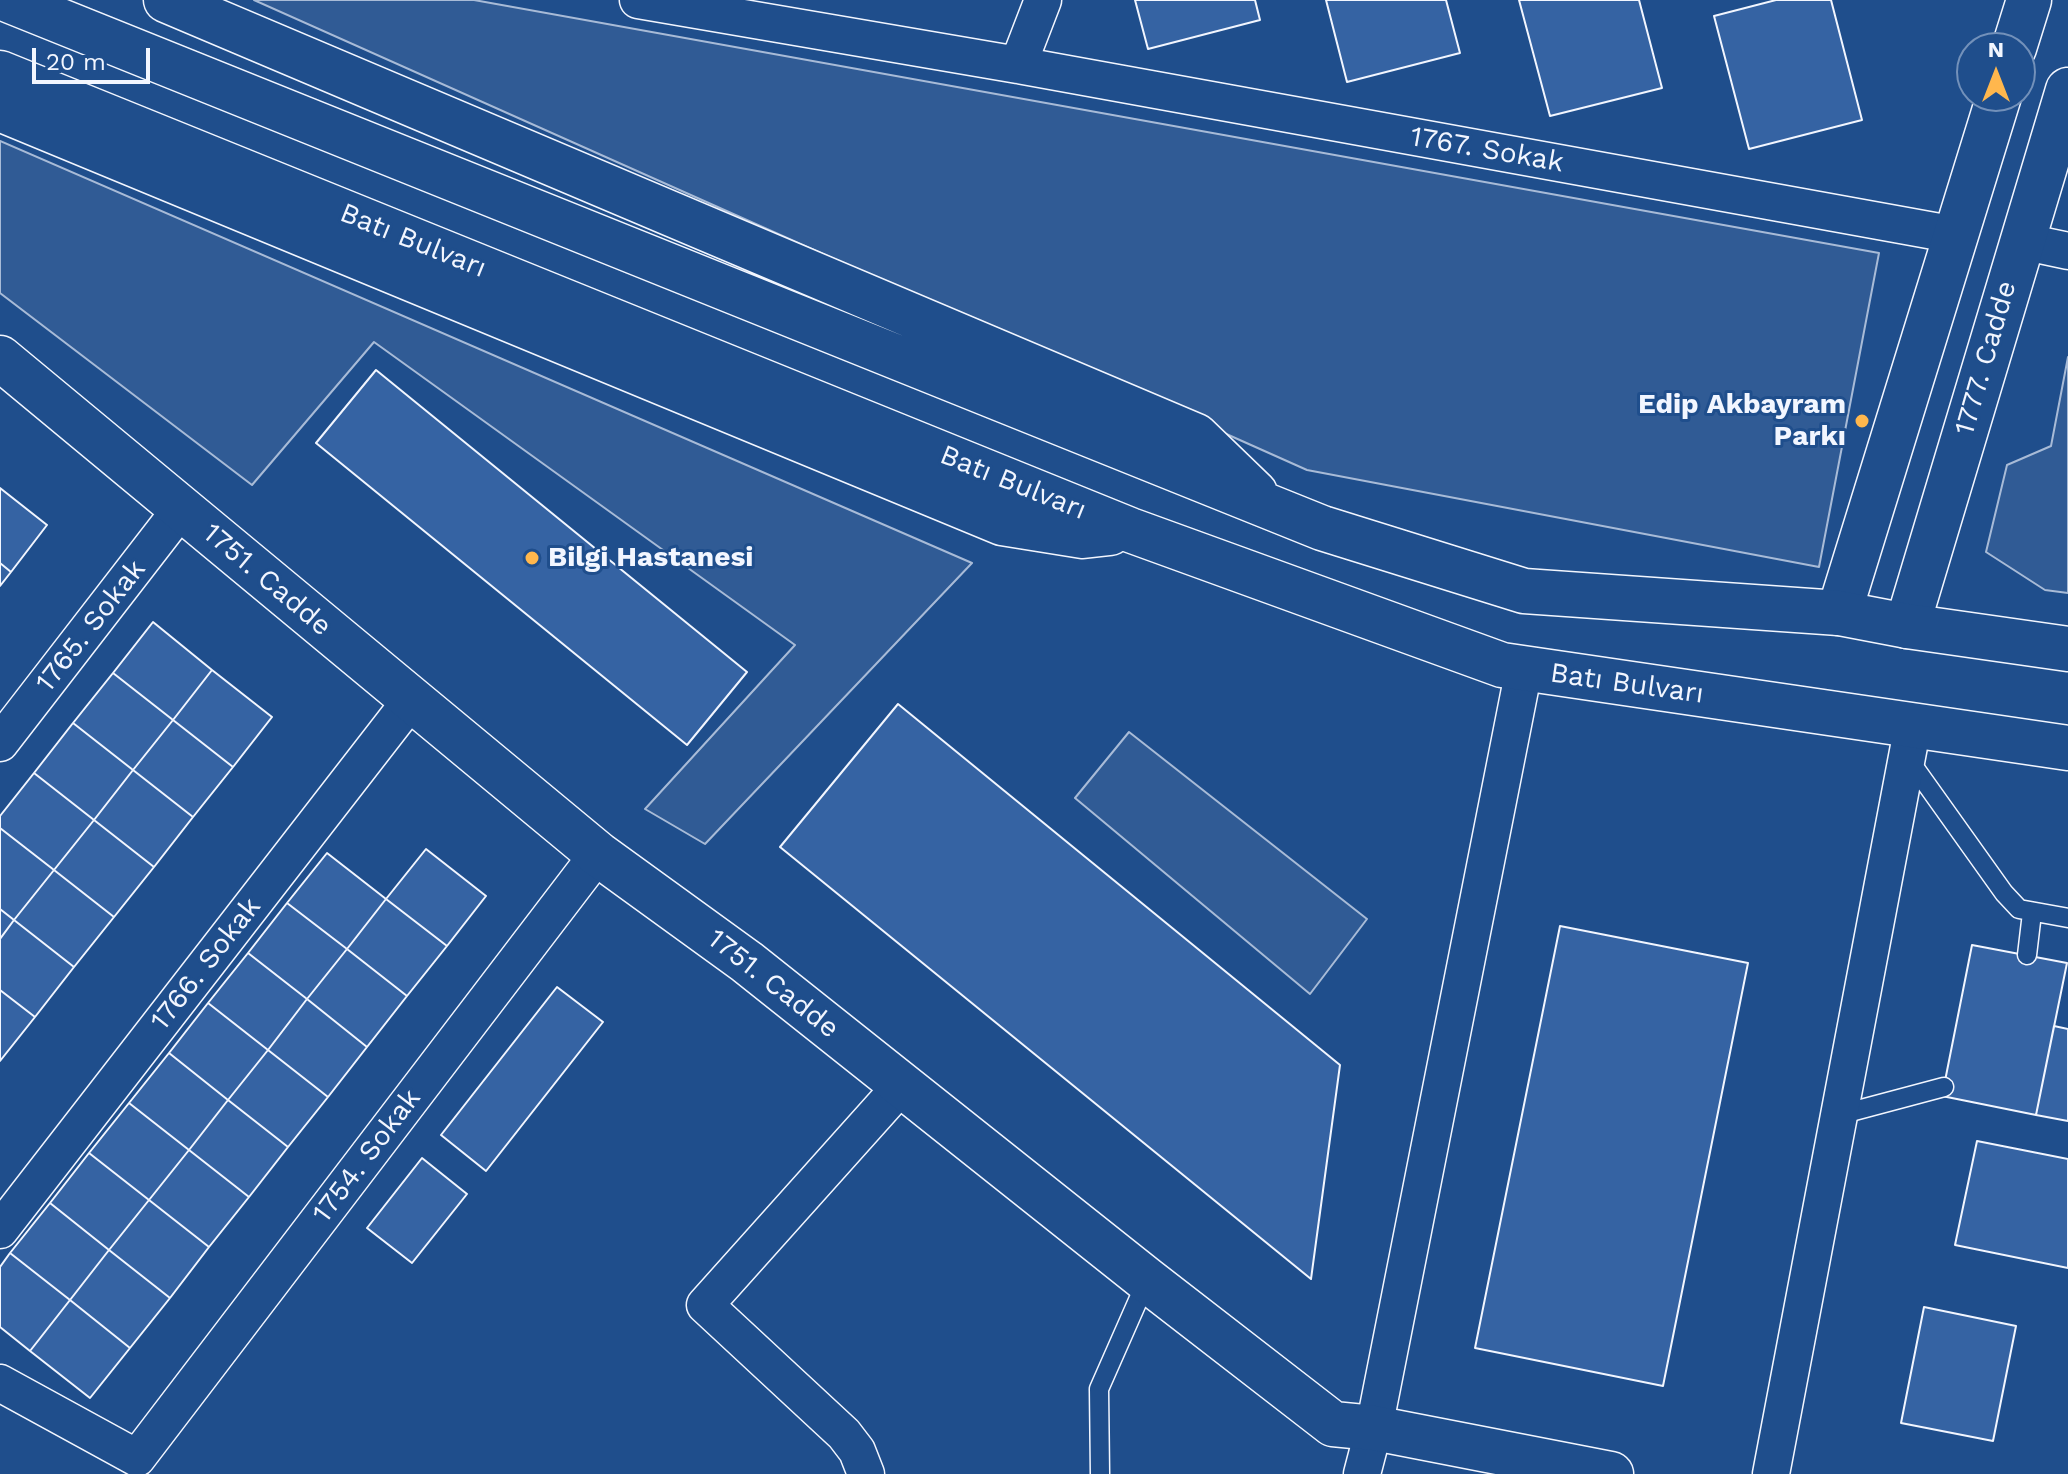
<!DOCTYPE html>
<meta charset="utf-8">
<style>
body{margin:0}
#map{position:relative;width:2068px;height:1474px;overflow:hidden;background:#1f4e8c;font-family:"Work Sans",sans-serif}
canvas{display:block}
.north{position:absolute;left:1956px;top:32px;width:80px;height:80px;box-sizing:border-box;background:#1f4e8c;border:2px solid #7391ba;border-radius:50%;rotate:0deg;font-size:22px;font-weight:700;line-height:32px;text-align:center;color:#f2f6ff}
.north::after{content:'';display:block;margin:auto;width:28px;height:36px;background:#ffb74d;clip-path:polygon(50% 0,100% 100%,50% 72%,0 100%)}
.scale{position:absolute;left:32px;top:48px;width:118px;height:36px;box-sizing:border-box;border:4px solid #f2f6ff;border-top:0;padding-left:10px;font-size:24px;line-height:28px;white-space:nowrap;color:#f2f6ff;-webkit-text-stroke:6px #1f4e8c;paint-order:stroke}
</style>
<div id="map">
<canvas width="2068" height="1474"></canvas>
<div class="north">N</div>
<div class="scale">20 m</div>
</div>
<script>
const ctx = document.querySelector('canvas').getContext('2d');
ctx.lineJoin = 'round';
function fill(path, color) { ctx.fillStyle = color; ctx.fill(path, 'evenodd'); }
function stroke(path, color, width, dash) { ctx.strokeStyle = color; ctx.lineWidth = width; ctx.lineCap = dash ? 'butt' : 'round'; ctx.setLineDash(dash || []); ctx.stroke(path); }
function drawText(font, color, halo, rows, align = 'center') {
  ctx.font = font + ' "Work Sans",sans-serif'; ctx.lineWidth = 6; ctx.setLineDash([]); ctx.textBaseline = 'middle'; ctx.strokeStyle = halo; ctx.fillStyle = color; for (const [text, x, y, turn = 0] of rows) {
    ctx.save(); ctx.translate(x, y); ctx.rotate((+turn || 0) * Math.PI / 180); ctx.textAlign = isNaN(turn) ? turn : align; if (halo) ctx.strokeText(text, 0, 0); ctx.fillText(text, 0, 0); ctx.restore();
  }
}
const built = new Path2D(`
 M254,0H474L1879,253L1819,567L1307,470Z
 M0,141L972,563L705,844L645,809L795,645L374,342L252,485L0,293Z
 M2068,357V593L2045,590L1986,552L2007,465L2051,446Z
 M1129,732L1367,919L1310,994L1075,798Z`);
fill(built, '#305b95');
stroke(built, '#a8bbd7', 2);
const building = new Path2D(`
 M1135,0H1255L1260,20L1148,49Z
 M1326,0H1446L1460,53L1347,82Z
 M1519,0H1639L1662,88L1550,116Z
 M1776,0H1831L1862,120L1749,149L1714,16Z
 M376,370L747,672L687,745L316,443Z
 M0,488L47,525L11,572L0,563Z
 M0,563L11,572L0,586Z
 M153,622L212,670L173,720L113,673Z
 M212,670L272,717L233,767L173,720Z
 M113,673L173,720L133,770L73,723Z
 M898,704L1340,1065L1311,1279L780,847Z
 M173,720L233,767L193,817L133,770Z
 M73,723L133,770L94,820L34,773Z
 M133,770L193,817L154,867L94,820Z
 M34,773L94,820L54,870L0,828V816Z
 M94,820L154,867L114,917L54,870Z
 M0,828L54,870L14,920L0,909Z
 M426,849L486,896L447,946L386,899Z
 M327,853L386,899L347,949L287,903Z
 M54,870L114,917L74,967L14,920Z
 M386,899L447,946L407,996L347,949Z
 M287,903L347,949L307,999L248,953Z
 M0,909L14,920L0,939Z
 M14,920L74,967L35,1017L0,990V939Z
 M1560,926L1748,963L1663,1386L1475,1348Z
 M1972,945L2067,963L2036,1115L1942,1096Z
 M347,949L407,996L367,1047L307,999Z
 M248,953L307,999L268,1050L208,1003Z
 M557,987L603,1022L486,1171L441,1135Z
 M0,990L35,1017L0,1061Z
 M307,999L367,1047L328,1097L268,1050Z
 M208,1003L268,1050L228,1100L169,1053Z
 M2054,1026L2068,1029V1121L2036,1115Z
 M268,1050L328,1097L288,1147L228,1100Z
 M169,1053L228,1100L189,1150L129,1103Z
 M228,1100L288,1147L249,1197L189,1150Z
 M129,1103L189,1150L149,1200L89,1153Z
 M1977,1141L2068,1159V1268L1955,1245Z
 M189,1150L249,1197L209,1247L149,1200Z
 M89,1153L149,1200L109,1250L50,1203Z
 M422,1158L467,1194L412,1263L367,1228Z
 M149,1200L209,1247L170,1298L109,1250Z
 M50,1203L109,1250L70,1300L10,1253Z
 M109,1250L170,1298L130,1348L70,1300Z
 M10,1253L70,1300L30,1351L0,1327V1267Z
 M70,1300L130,1348L90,1398L30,1351Z
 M1924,1307L2016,1326L1993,1441L1901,1423Z`);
fill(building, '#3563a3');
stroke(building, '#f2f6ff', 2);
const lane = new Path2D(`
 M1907,757L2004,893L2019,909L2068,918
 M2027,955L2032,913
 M1839,1115L1944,1087
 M1100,1474L1099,1389L1147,1280`);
const street = new Path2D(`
 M638,0L1018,65L1956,235
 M1018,65L1043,0
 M2021,241L2068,251
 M0,743L181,509
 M0,1230L412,699
 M0,1383L137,1458
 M137,1458L598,854
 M866,1474L857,1451L844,1434L705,1305L902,1085
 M1362,1474L1374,1428L1524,669
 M1771,1474L1913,725`);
const secondary = new Path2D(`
 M2014,48L2029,0
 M0,358L598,854L747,962L1147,1280L1333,1424L1374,1428L1611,1474
 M1839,613L1999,96
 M1907,626L2068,90`);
const primary = new Path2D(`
 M8,0L1322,528L1524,591L1839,613L1907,626L2068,649
 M166,0L1196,436L1255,493
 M0,73L1130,530L1502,665L2068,748
 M0,109L1002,523L1083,536L1110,533`);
stroke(lane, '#f2f6ff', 21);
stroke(street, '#f2f6ff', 39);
stroke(secondary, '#f2f6ff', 47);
stroke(primary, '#f2f6ff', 47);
stroke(lane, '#1f4e8c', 18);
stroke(street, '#1f4e8c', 36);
stroke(secondary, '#1f4e8c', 44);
stroke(primary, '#1f4e8c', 44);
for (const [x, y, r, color] of [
 [1862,421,8,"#ffb74d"],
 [532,558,8,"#ffb74d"]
]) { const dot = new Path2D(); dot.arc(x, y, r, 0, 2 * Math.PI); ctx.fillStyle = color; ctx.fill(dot); stroke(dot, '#1f4e8c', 3); }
drawText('28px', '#f2f6ff', '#1f4e8c', [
 ["1767. Sokak",1487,150,10],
 ["Batı Bulvarı",413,241,22],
 ["1777. Cadde",1986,358,-74],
 ["Batı Bulvarı",1013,483,22],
 ["1751. Cadde",267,580,40],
 ["1765. Sokak",91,626,-52],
 ["Batı Bulvarı",1627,684,8],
 ["1766. Sokak",206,964,-52],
 ["1751. Cadde",773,984,38],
 ["1754. Sokak",367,1156,-53]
]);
drawText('bold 28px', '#f2f6ff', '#1f4e8c', [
 ["Edip Akbayram",1846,405],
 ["Parkı",1846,437],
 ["Bilgi Hastanesi",548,558,"left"]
], 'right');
</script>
